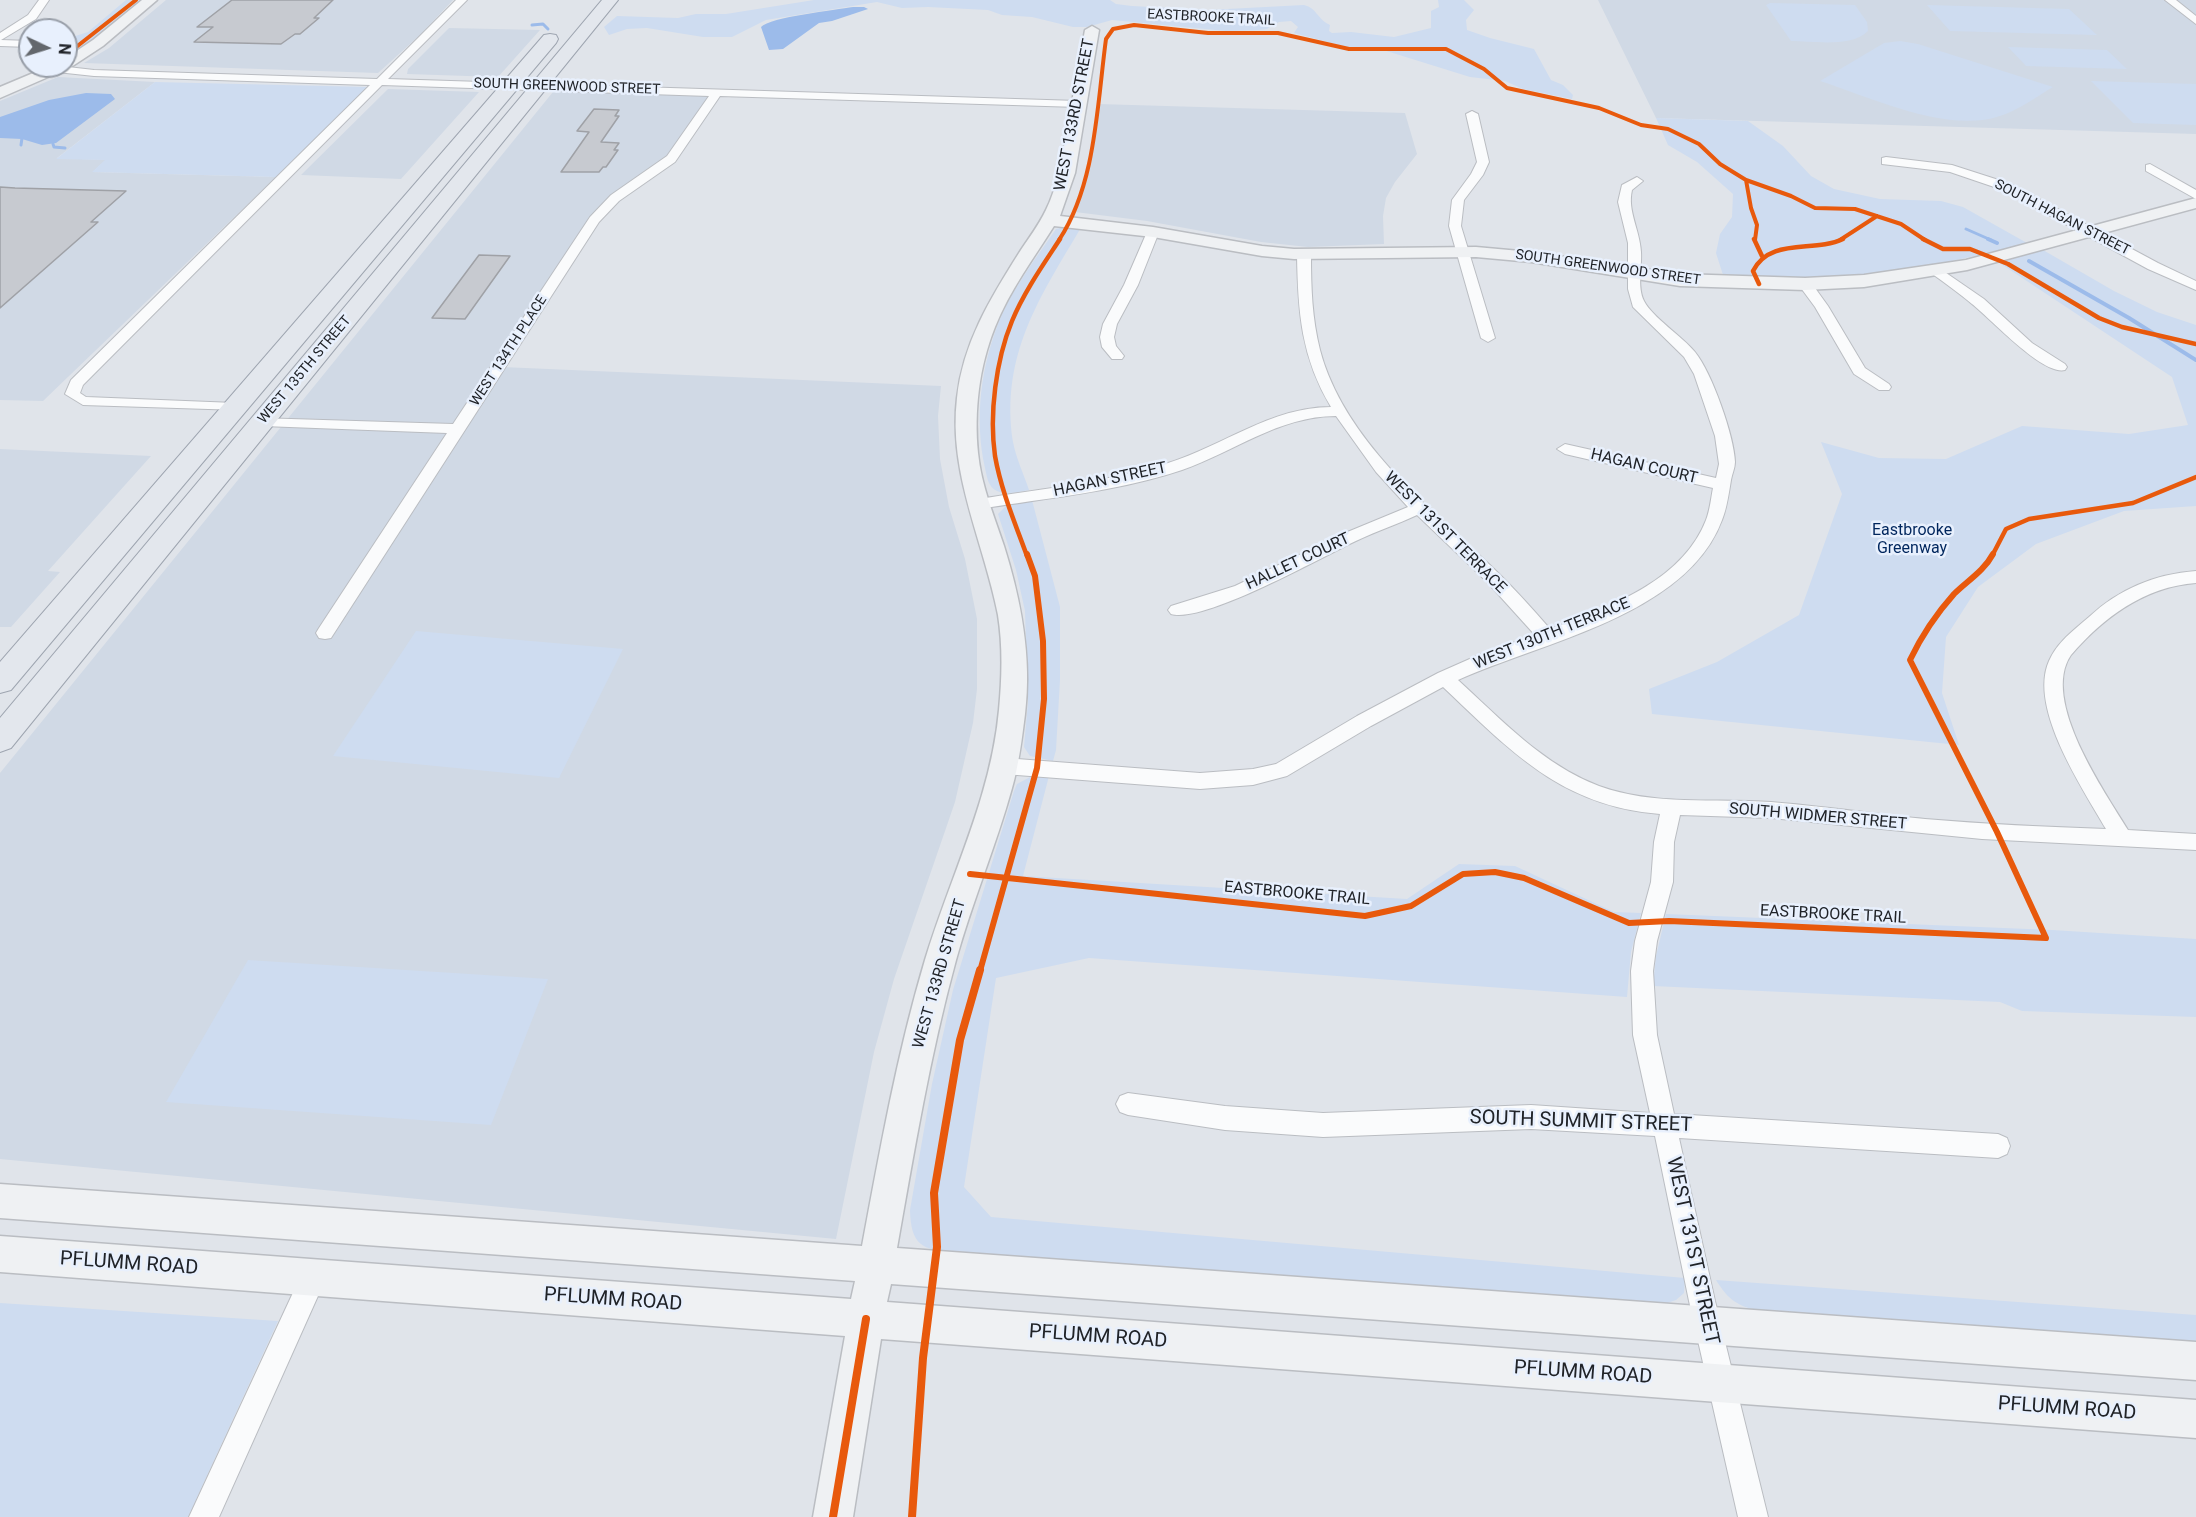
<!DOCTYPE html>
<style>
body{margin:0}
#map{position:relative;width:2196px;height:1517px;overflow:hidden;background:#e0e4ea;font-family:Roboto,sans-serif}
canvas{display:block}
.north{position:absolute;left:18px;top:18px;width:60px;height:60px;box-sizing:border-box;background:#e8f0fd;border:2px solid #989ea8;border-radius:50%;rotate:94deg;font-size:16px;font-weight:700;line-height:24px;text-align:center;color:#202328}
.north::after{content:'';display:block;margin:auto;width:21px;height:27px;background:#63676c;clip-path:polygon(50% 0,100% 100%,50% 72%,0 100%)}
</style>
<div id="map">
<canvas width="2196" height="1517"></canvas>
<div class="north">N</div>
</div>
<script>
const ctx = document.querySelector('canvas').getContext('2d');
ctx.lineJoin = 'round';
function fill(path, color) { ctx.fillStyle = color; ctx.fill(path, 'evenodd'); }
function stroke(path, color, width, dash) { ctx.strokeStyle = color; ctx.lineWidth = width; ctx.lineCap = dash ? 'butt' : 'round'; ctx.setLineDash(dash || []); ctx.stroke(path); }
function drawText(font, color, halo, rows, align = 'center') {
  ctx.font = font + ' Roboto,sans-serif'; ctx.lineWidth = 5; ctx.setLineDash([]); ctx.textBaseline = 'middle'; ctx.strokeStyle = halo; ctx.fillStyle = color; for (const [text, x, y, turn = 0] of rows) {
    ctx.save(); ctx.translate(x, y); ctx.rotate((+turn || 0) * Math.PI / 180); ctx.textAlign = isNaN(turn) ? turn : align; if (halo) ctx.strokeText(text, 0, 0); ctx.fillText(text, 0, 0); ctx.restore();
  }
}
fill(new Path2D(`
 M166,0H453L421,34L378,73L84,63L109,48Z
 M1598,0H2196V134L1656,118Z
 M449,28L540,30L498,77L407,74L408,69Z
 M58,77L155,82L57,158L106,160L93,172L276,177L43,401L0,400V101Z
 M557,87L717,92L679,151L615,198L502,367L941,386L938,416L940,459L949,507L965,559L977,619V689L973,723L955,802L894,979L874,1052L836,1239L0,1159V773Z
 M388,89L479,92L401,179L301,175Z
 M1098,104L1405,113L1417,154L1395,182L1386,198L1383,216L1384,244L1308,247L1261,242L1147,221L1075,212L1087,175Z
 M0,449L151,456L48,571L60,572L11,627H0Z`), '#d0d9e5');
fill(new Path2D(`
 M126,0H143L92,43L66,60V42L69,38L88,32Z
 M814,0H1110L1116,4L1132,6L1208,10L1304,5C1317,8 1317,19 1330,25L1329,31L1332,33L1351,32L1394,37L1431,28V11L1439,7L1438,0H1464L1474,10L1466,20L1467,30L1490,38L1534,49L1551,80L1563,85L1573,95L1572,99L1523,89L1505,81L1470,77L1380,49L1350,48L1294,33L1298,27L1291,21L1279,22L1267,29L1258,30L1226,31L1112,20L1087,27H1073L1032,17L1002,15L988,10L928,7L902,8L877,2L766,20L732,37H703L647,28L627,29L609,35L604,27L617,16L678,18L696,14H726Z
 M1770,3L1855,5L1867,22L1868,31C1851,48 1813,41 1791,41L1766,5Z
 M1927,5L2069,9L2097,35L1950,31Z
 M1900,41L1918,44L2053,87C2036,97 2019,110 2000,116C1947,134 1870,97 1820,81L1884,43Z
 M2008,47L2107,50L2127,69L2026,66Z
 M2091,81L2196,84V125L2133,123Z
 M155,82L368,87L276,177L92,172L105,160L56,159Z
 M1656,118L1748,121L1783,146L1811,176L1834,189L1880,199L1941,201L1963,207L2027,243C1971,257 1916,271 1859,276C1814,279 1769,278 1724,278L1716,253L1720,234L1732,217L1733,194L1697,162L1668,145Z
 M1067,226H1082C1040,297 1000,355 1013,442C1016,458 1024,475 1029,490C1019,492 1007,495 997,491C988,487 987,477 985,468C974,418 981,366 1000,319C1014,286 1037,257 1056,229Z
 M2043,250L2114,291L2157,312L2196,325V506L2124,511L2036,544L1978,587L1946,637L1942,693L1959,745L1652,714L1649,689L1717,662L1799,615L1842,494L1821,442L1879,458L1946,459L2022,426L2129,434L2188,425L2172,377L1998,262Z
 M1032,500L1060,607V680L1056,750L1053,761L1030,756L1024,747L1028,702L1025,611L1016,570L998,514L1006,506Z
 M416,631L623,649L559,778L333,756Z
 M1032,776H1049L1023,876L1407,899L1459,864L1515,866L1614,912L1641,913L1631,952L1627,997L1089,958L996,978L964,1187L991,1217L1685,1278L1684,1293L1676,1300L1664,1304L954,1253C922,1249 911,1246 910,1210L932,1084L953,990L1014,791L1017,784Z
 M1666,914L2052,930L2196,939V1017L2022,1011L2000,1002L1653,986L1656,956Z
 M248,960L548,979L491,1125L166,1102Z
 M1716,1280L2196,1315V1342L1751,1309C1733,1303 1726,1296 1716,1280Z
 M0,1303L278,1321L188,1517H0Z`), '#cedcf0');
fill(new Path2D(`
 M853,7H864L868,9L832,21L819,23L783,49L769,50L761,27C770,17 836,10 853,7Z
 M86,93L111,94L115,99L56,143L42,145L22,139L0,138V117L49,100Z`), '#9cbbea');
stroke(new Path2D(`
 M532,25L543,24L548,29
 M53,144L54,147L65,148
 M21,145L22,138
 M1966,229L1991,240`), '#9cbbea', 3);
stroke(new Path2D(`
 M1988,239L1997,243
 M2029,261L2129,318L2196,360`), '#9cbbea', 4);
const building = new Path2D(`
 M232,0H333L314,18H319L300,34H295L281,44L194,42L213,27H197Z
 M594,109L619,110L615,116H619L601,142L619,143L614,150H618L606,167H603L599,172H561L589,132L577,131Z
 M0,187L15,188L126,191L91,222H98L0,308Z
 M479,255L510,256L465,319L432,318Z`);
fill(building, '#c7cad0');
stroke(building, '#9fa1a6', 1.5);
const street = new Path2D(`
 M39,0H49L36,19L1,40L30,41V47L0,46V33L28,15Z
 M456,0H467L388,79L1078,101L1084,104L1078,107L720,96L675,162L619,201L599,222L331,638L325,639L319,638L316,633L319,628L447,433L263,426L255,421L258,418L453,424L590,217L611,195L667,156L709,96L382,85L83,385L80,393L86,397L235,403L240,404L242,407L240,410L83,405L65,394L71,380L370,85L94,76L57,72L52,69L59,66L94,70L377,79Z
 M2165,0H2176L2196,16V24Z
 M1472,111L1478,114L1489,162L1483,175L1464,200L1461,226L1495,338L1488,342L1481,338L1449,226L1452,200L1471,174L1477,162L1466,114Z
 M1886,157L1952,165L2011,184L2158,263L2196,281V290L2148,269L2003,190L1950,172L1882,164V158Z
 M2150,164L2196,190V199L2146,171V165Z
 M1637,177L1643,181L1632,190C1627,211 1640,230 1641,252C1642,267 1637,287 1644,301C1652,317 1683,337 1695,352C1712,373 1734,436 1735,462C1735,468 1732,474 1731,480C1729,492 1727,508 1722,520C1687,615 1542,642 1458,680C1501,719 1543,765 1599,786C1654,806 1714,798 1771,802C1822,806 1873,814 1925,819C1985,824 2046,827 2106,829C2083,789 2028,708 2049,661C2057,642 2074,630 2089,617C2119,589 2155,574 2196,571V583C2144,587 2104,617 2071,655C2040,700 2105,792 2128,830L2196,834V850L1982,839L1771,818L1680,815L1674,842L1673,882L1657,941L1653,971L1657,1035L1674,1114L1998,1134L2007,1138L2010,1146L2007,1154L1998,1158L1679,1138L1715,1301L1768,1517H1738L1689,1301L1655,1136L1531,1129L1323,1137L1225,1130L1128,1115L1120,1112L1116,1104L1120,1096L1128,1093L1225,1106L1323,1113L1531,1105L1650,1113L1633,1035L1631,971L1635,941L1651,882L1654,842L1660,814C1561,806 1512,752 1443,687L1371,726L1287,776L1253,785L1200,789L1004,774L997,771L994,766L997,761L1004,758L1200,773L1253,769L1276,764L1357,716L1438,673L1481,654L1535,635L1487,582L1417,515C1398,524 1377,531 1358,540C1323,556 1204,624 1171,614L1168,610L1171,606L1235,586L1345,533L1408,507L1376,472L1336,416C1279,416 1234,452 1182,470C1116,492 1047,498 979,509L973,508L971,504L973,500L979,499C1042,489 1107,482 1168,463C1223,446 1271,407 1331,407C1301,357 1298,312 1297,255L1299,252H1309L1311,255C1311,288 1312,318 1320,350C1343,438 1427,506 1491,566C1512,586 1531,607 1550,629C1607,608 1682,582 1706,520C1710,510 1711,498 1713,488L1565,454L1557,449L1565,444L1716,478L1719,464L1715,436L1694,374L1684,357L1633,307L1628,289V243L1618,202L1622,185Z
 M1153,228L1159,232L1138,285L1117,324L1114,337L1116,346L1124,356L1122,359H1112L1102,347L1100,337L1103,324L1124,285L1147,232Z
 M1936,266L1984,299L2032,343L2065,364L2067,367L2065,370C2043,376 1990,318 1972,304C1959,293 1945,283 1931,273L1929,270L1931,267Z
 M1805,280L1810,281L1828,306L1865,368L1889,384L1891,387L1889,390H1879L1854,374L1815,307L1798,284Z
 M313,1265L322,1269L326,1278L219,1517H189L304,1269Z`);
const secondary = new Path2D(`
 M142,0H157L103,46L71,67L0,98V87L50,66H66V58L93,40Z
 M1092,26L1099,30L1075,173L1060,216L1153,227L1262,246L1294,249L1476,247L1531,252L1680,274L1805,278L1864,275L1966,260L2196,198V208L1967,270L1864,287L1805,290L1680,286L1531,262L1476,257L1294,259L1262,256L1153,237L1054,226C1034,258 1009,291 995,327C979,367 974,411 978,453C981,485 994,516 1004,546C1021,600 1032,657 1025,714C1022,738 1019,764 1012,788C996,846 972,902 956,960C930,1055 914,1152 897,1248L2196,1342V1380L891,1284L887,1302L2196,1400V1438L881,1339L853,1517H813L845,1336L0,1272V1236L851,1299L855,1281L0,1218V1184L862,1246C880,1150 897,1054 925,960C950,877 991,798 999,710C1002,679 1003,646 998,615C984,542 948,474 957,398C963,343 990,299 1019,253C1028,239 1039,225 1046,210C1058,186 1062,157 1067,130C1073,97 1079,63 1085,30Z`);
const primary = new Path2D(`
 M602,0H618L11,748L0,752V718Z
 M550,34L556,35L558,39L556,43L11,690L0,693V662L544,35Z`);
stroke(street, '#babdc2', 2);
stroke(secondary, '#babdc2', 3);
stroke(primary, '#9ea5b0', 2);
fill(street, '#fafbfc');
fill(secondary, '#eff1f3');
fill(primary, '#e3e7ed');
stroke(new Path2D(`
 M66,55L136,0
 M1746,180L1751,208L1757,225L1755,240
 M1059,240C1096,184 1097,105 1106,39L1113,29L1134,25L1208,33H1278L1349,49H1446L1484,69L1507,88L1599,108L1641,125L1668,129L1699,144L1720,164L1746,180L1791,196L1815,208L1855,209L1901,224L1925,240
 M1840,240L1877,216`), '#e8590c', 4);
stroke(new Path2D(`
 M1754,239L1762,256
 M1923,239L1943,249H1970L2008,264L2099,318L2122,327L2196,344
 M1759,284L1753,271C1770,237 1813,253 1843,239
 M1027,556C1015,523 1001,490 995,456C989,414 996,360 1012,321C1024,292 1043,265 1060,239
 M1992,556L2006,529L2029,519L2133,503L2196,477`), '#e8590c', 4.5);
stroke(new Path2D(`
 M970,874L1365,916L1411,906L1463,874L1495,872L1524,878L1629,923L1669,921L2046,938L1997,832L1910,660C1921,637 1937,613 1954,594C1967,581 1984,571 1993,554
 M980,971L1037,768L1044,699L1043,641L1035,576L1027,554`), '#e8590c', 6);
stroke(new Path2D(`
 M833,1517L866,1319
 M912,1517L923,1358L937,1247L934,1193L960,1040L980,970`), '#e8590c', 8);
drawText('14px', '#202328', '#e8f0fd', [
 ["EASTBROOKE TRAIL",1211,18,3],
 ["SOUTH GREENWOOD STREET",567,87,2],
 ["SOUTH HAGAN STREET",2062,218,27],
 ["SOUTH GREENWOOD STREET",1608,268,8],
 ["WEST 134TH PLACE",509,351,-57],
 ["WEST 135TH STREET",305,370,-50]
]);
drawText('16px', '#202328', '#e8f0fd', [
 ["WEST 133RD STREET",1075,115,-79],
 ["HAGAN COURT",1644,467,13],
 ["HAGAN STREET",1110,480,-12],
 ["WEST 131ST TERRACE",1445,533,45],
 ["HALLET COURT",1298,562,-25],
 ["WEST 130TH TERRACE",1552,634,-22],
 ["SOUTH WIDMER STREET",1818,817,5],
 ["EASTBROOKE TRAIL",1297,894,5],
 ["EASTBROOKE TRAIL",1833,915,3],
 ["WEST 133RD STREET",940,974,-74]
]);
drawText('16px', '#00265d', '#e8f0fd', [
 ["Eastbrooke",1912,531],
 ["Greenway",1912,549]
]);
drawText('20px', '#202328', '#e8f0fd', [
 ["SOUTH SUMMIT STREET",1581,1122,2],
 ["WEST 131ST STREET",1692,1251,78],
 ["PFLUMM ROAD",129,1264,4],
 ["PFLUMM ROAD",613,1300,4],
 ["PFLUMM ROAD",1098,1337,4],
 ["PFLUMM ROAD",1583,1373,4],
 ["PFLUMM ROAD",2067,1409,4]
]);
</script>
